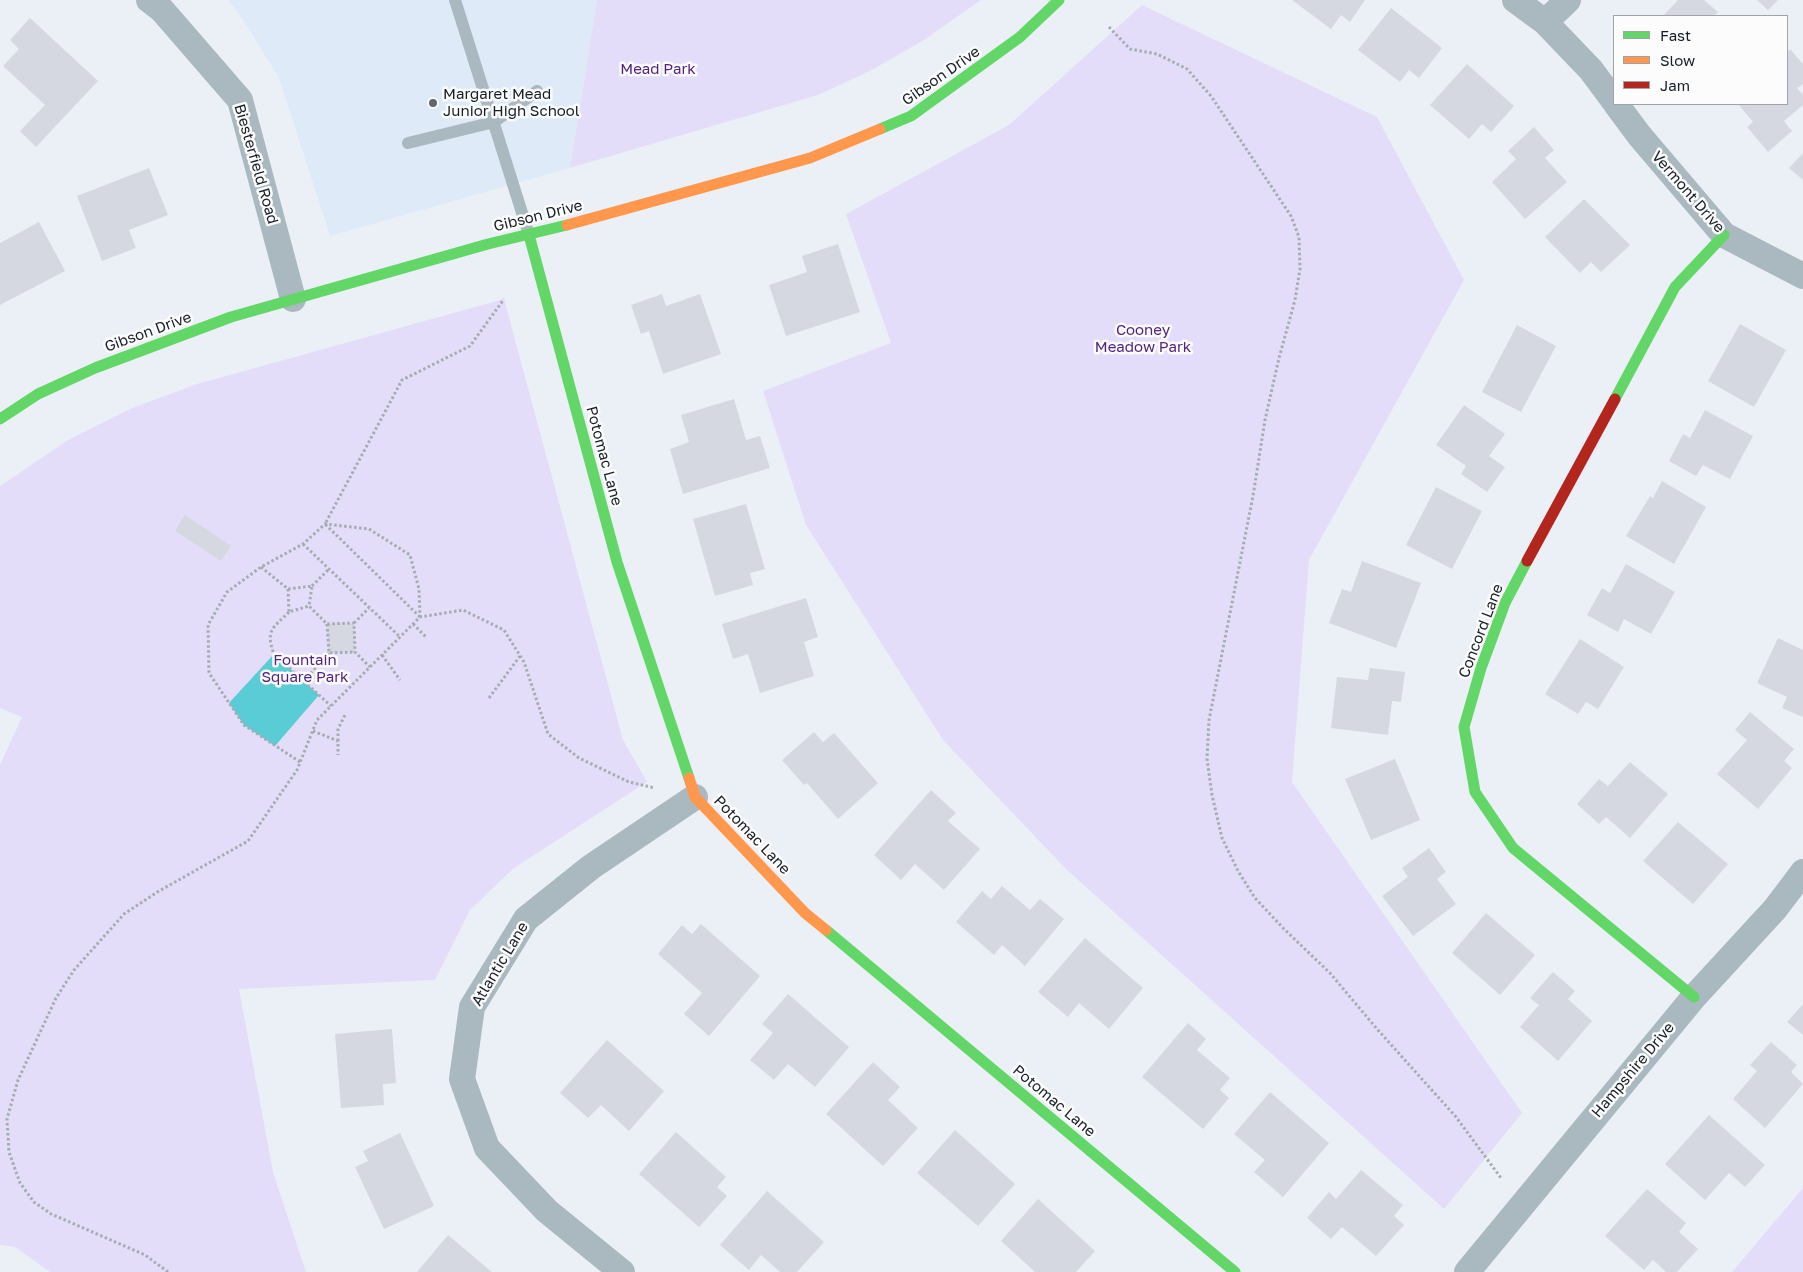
<!DOCTYPE html>
<style>
body{margin:0}
#map{position:relative;width:1803px;height:1272px;overflow:hidden;background:#ebf0f6;font-family:"Golos Text",sans-serif}
canvas{display:block}
.legend{position:absolute;left:1613px;top:15px;width:175px;height:90px;box-sizing:border-box;background:#fcfcfc;border:1px solid #a0a3a7;margin:0;padding:6px 9px;list-style:none;font-size:15px;color:#161e27}
.legend li{display:flex;align-items:center;gap:10px;height:25px}
.legend b{width:25px;border:1px solid #a0a3a7}
</style>
<div id="map">
<canvas width="1803" height="1272"></canvas>
<ul class="legend">
<li><b style="height:6px;background:#63d668"></b>Fast</li>
<li><b style="height:6px;background:#ff974d"></b>Slow</li>
<li><b style="height:6px;background:#b3261e"></b>Jam</li>
</ul>
</div>
<script>
const ctx = document.querySelector('canvas').getContext('2d');
ctx.lineJoin = 'round';
function fill(path, color) { ctx.fillStyle = color; ctx.fill(path, 'evenodd'); }
function stroke(path, color, width, dash) { ctx.strokeStyle = color; ctx.lineWidth = width; ctx.lineCap = dash ? 'butt' : 'round'; ctx.setLineDash(dash || []); ctx.stroke(path); }
function drawText(font, color, halo, rows, align = 'center') {
  ctx.font = font + ' "Golos Text",sans-serif'; ctx.lineWidth = 5; ctx.setLineDash([]); ctx.textBaseline = 'middle'; ctx.strokeStyle = halo; ctx.fillStyle = color; for (const [text, x, y, turn = 0] of rows) {
    ctx.save(); ctx.translate(x, y); ctx.rotate((+turn || 0) * Math.PI / 180); ctx.textAlign = isNaN(turn) ? turn : align; if (halo) ctx.strokeText(text, 0, 0); ctx.fillText(text, 0, 0); ctx.restore();
  }
}
fill(new Path2D(`
 M228,0H597L570,168L330,236L279,78L242,18Z`), '#dfeaf8');
fill(new Path2D(`
 M597,0H981L924,40L870,71L818,95L570,168Z
 M1142,5L1377,117L1464,280L1309,560L1292,782L1522,1113L1444,1209L1066,869L943,740L806,525L763,391L891,343L846,214L1009,125Z
 M504,299L623,740L647,782L514,868L470,910L435,980L239,989L273,1172L306,1272H50L15,1247L0,1245V765L22,717L0,708V486L68,440L130,409L197,384Z
 M1803,1188V1272H1732Z`), '#e4ddf9');
fill(new Path2D(`
 M274,654L319,695L275,746L244,725L229,703Z`), '#59ccd6');
fill(new Path2D(`
 M1292,0H1365L1350,22L1341,15L1331,29Z
 M1678,0H1704L1718,12L1714,16H1663Z
 M1757,0H1778L1768,10Z
 M1391,8L1442,48L1419,78L1409,70L1400,82L1358,50Z
 M30,18L98,81L36,147L20,131L45,105L3,66L19,49L10,40Z
 M1790,49L1803,64V84L1797,88L1803,95V105L1784,121L1792,131L1768,152L1747,127L1753,122L1738,104H1787V52Z
 M1467,64L1514,106L1491,132L1482,124L1469,139L1430,105Z
 M1534,127L1554,150L1545,158L1567,182L1525,219L1492,182L1516,159L1508,151Z
 M1803,153V180L1789,168Z
 M149,168L168,215L129,230L136,248L102,261L77,196Z
 M1584,199L1630,245L1601,272L1591,262L1580,273L1545,237Z
 M39,222L65,271L0,305V243Z
 M838,244L860,312L786,336L769,285L807,272L802,256Z
 M662,294L666,306L700,294L721,354L663,374L649,331L641,334L631,305Z
 M1740,324L1786,350L1754,407L1708,381Z
 M1517,325L1556,346L1521,412L1482,392Z
 M734,399L746,440L760,436L770,468L683,494L670,449L689,442L681,415Z
 M1464,405L1505,434L1489,456L1505,467L1487,492L1461,474L1466,466L1436,445Z
 M1705,410L1753,436L1730,479L1703,465L1696,476L1669,461L1683,434L1690,438Z
 M1662,481L1706,507L1674,564L1626,536L1650,496L1653,498Z
 M1436,487L1482,511L1452,569L1406,545Z
 M746,504L765,569L750,573L753,585L715,596L693,519Z
 M185,515L231,546L221,561L175,531Z
 M1362,561L1421,583L1396,648L1329,623L1342,589L1351,592Z
 M1626,564L1675,592L1651,634L1624,619L1618,632L1587,615L1602,588L1610,593Z
 M806,598L818,637L804,642L814,676L760,693L748,654L733,659L722,624Z
 M354,623L355,652L329,653L327,624Z
 M1778,638L1803,650V717L1782,708L1787,697L1757,683Z
 M1580,639L1624,667L1598,709L1586,702L1578,714L1545,694Z
 M1370,668L1405,672L1401,702L1392,701L1388,735L1331,728L1337,677L1368,680Z
 M1750,712L1794,749L1784,761L1792,768L1758,809L1717,774L1747,740L1735,730Z
 M814,732L823,742L834,733L878,783L838,819L807,783L804,785L782,760Z
 M1395,759L1420,820L1371,840L1345,779Z
 M1630,762L1668,794L1630,838L1606,817L1599,824L1577,804L1599,779L1608,786Z
 M931,790L956,813L948,821L980,849L944,890L915,864L901,880L874,855Z
 M1678,822L1728,864L1693,904L1643,861Z
 M1429,848L1446,872L1437,879L1456,904L1413,936L1382,896L1408,877L1402,868Z
 M1002,886L1030,910L1040,899L1064,919L1025,966L1002,945L994,955L956,922L982,891L991,899Z
 M1486,913L1535,955L1500,995L1452,953Z
 M701,924L760,976L709,1036L684,1014L702,993L658,954L682,925L692,934Z
 M1085,938L1143,988L1109,1029L1079,1003L1068,1017L1038,992Z
 M1553,972L1575,991L1568,999L1592,1021L1558,1061L1520,1027L1539,1005L1530,998Z
 M788,994L849,1047L815,1087L788,1064L774,1080L750,1060L773,1033L762,1024Z
 M1803,1004V1035L1787,1022Z
 M1188,1023L1206,1039L1197,1050L1230,1078L1220,1090L1229,1098L1203,1129L1142,1077Z
 M392,1029L396,1083L383,1084L384,1105L341,1108L335,1034Z
 M607,1040L664,1091L629,1131L601,1105L588,1118L560,1093Z
 M1771,1042L1797,1065L1791,1072L1803,1084L1765,1128L1733,1099L1757,1071L1750,1065Z
 M873,1062L900,1087L888,1100L918,1128L883,1166L826,1114Z
 M1270,1092L1329,1143L1283,1197L1254,1172L1265,1160L1234,1134Z
 M1709,1115L1765,1165L1745,1187L1729,1173L1705,1200L1665,1164Z
 M955,1130L1015,1184L978,1226L917,1173Z
 M676,1132L726,1177L717,1187L727,1196L699,1227L639,1174Z
 M400,1133L434,1206L384,1229L355,1167L368,1161L363,1151Z
 M1361,1170L1403,1205L1394,1216L1404,1225L1376,1256L1342,1227L1331,1239L1307,1218L1329,1192L1336,1199Z
 M1647,1189L1686,1223L1679,1232L1698,1249L1677,1272H1666L1653,1260L1644,1270L1605,1236Z
 M767,1191L824,1242L797,1272H780L761,1255L749,1270L720,1245Z
 M1038,1199L1095,1251L1076,1272H1035L1001,1241Z
 M448,1235L492,1272H417Z`), '#d5d8e1');
stroke(new Path2D(`
 M1109,27L1130,49L1157,54L1187,69L1211,96L1291,216L1299,237L1300,269L1295,300L1279,358L1265,420L1253,496L1209,720L1207,759L1212,795L1222,838L1238,871L1255,898L1284,929L1330,973L1377,1029L1456,1117L1501,1178
 M303,544L400,637
 M261,567L288,589L312,586L309,606L327,624L354,623L355,652L370,667
 M312,586L329,569
 M288,589L289,612L309,606
 M289,612C273,628 265,630 274,654L331,706
 M420,617L325,524L402,380L470,346L504,299
 M354,623L369,608
 M327,624L329,653L355,652
 M413,624L427,638
 M382,655L400,680
 M304,681L329,653
 M489,698L520,656
 M313,731L338,741V755
 M338,741V729L345,715
 M300,762L244,725L209,673L208,625L227,592L261,567L303,544L325,524L369,529L410,555L419,589L420,617
 M168,1272L145,1255L51,1214L34,1202L20,1183L9,1152L7,1119L18,1080L56,998L74,970L124,914L159,891L248,841L297,770L317,720L420,617L463,610L504,630L524,662L548,734L579,758L629,782L655,788`), '#a4adb2', 3, [2.5, 2.5]);
stroke(new Path2D(`
 M455,0L529,235
 M408,143L494,122L537,91`), '#aab8bf', 12);
stroke(new Path2D(`
 M149,0L162,10L240,100L293,299
 M1515,0L1545,22L1591,70L1614,101
 M1545,22L1568,0
 M1616,104L1639,135L1724,235L1803,276
 M622,1272L547,1211L487,1148L462,1079L472,1007L526,919L591,867L695,797
 M1467,1272L1694,997L1775,909L1803,872`), '#aab8bf', 26);
stroke(new Path2D(`
 M880,129L911,116L1020,37L1059,0
 M529,235L617,562L689,778
 M1615,399L1675,287L1724,235
 M0,419L38,394L95,368L231,317L488,244L567,225
 M1527,561L1505,603L1481,668L1464,727L1475,792L1513,848L1694,997
 M826,930L1235,1272`), '#63d668', 11);
stroke(new Path2D(`
 M567,225L810,158L880,129
 M689,778L695,797L805,913L826,930`), '#ff974d', 11);
stroke(new Path2D(`
 M1527,561L1615,399`), '#b3261e', 11);
for (const [x, y, r, color] of [
 [433,103,5,"#61686f"]
]) { const dot = new Path2D(); dot.arc(x, y, r, 0, 2 * Math.PI); ctx.fillStyle = color; ctx.fill(dot); stroke(dot, '#fcfcfc', 2); }
drawText('15px', '#522482', '#fcfcfc', [
 ["Mead Park",658,69],
 ["Cooney",1143,330],
 ["Meadow Park",1143,347],
 ["Fountain",305,660],
 ["Square Park",305,677]
]);
drawText('15px', '#161e27', '#fcfcfc', [
 ["Gibson Drive",941,76,-35],
 ["Biesterfield Road",256,164,74],
 ["Vermont Drive",1688,192,49],
 ["Gibson Drive",538,216,-14],
 ["Gibson Drive",148,332,-20],
 ["Potomac Lane",604,456,75],
 ["Concord Lane",1481,631,-69],
 ["Potomac Lane",752,835,46],
 ["Atlantic Lane",500,964,-59],
 ["Hampshire Drive",1633,1070,-50],
 ["Potomac Lane",1054,1101,40]
]);
drawText('15px', '#161e27', '#fcfcfc', [
 ["Margaret Mead",443,94],
 ["Junior High School",443,111]
], 'left');
</script>
